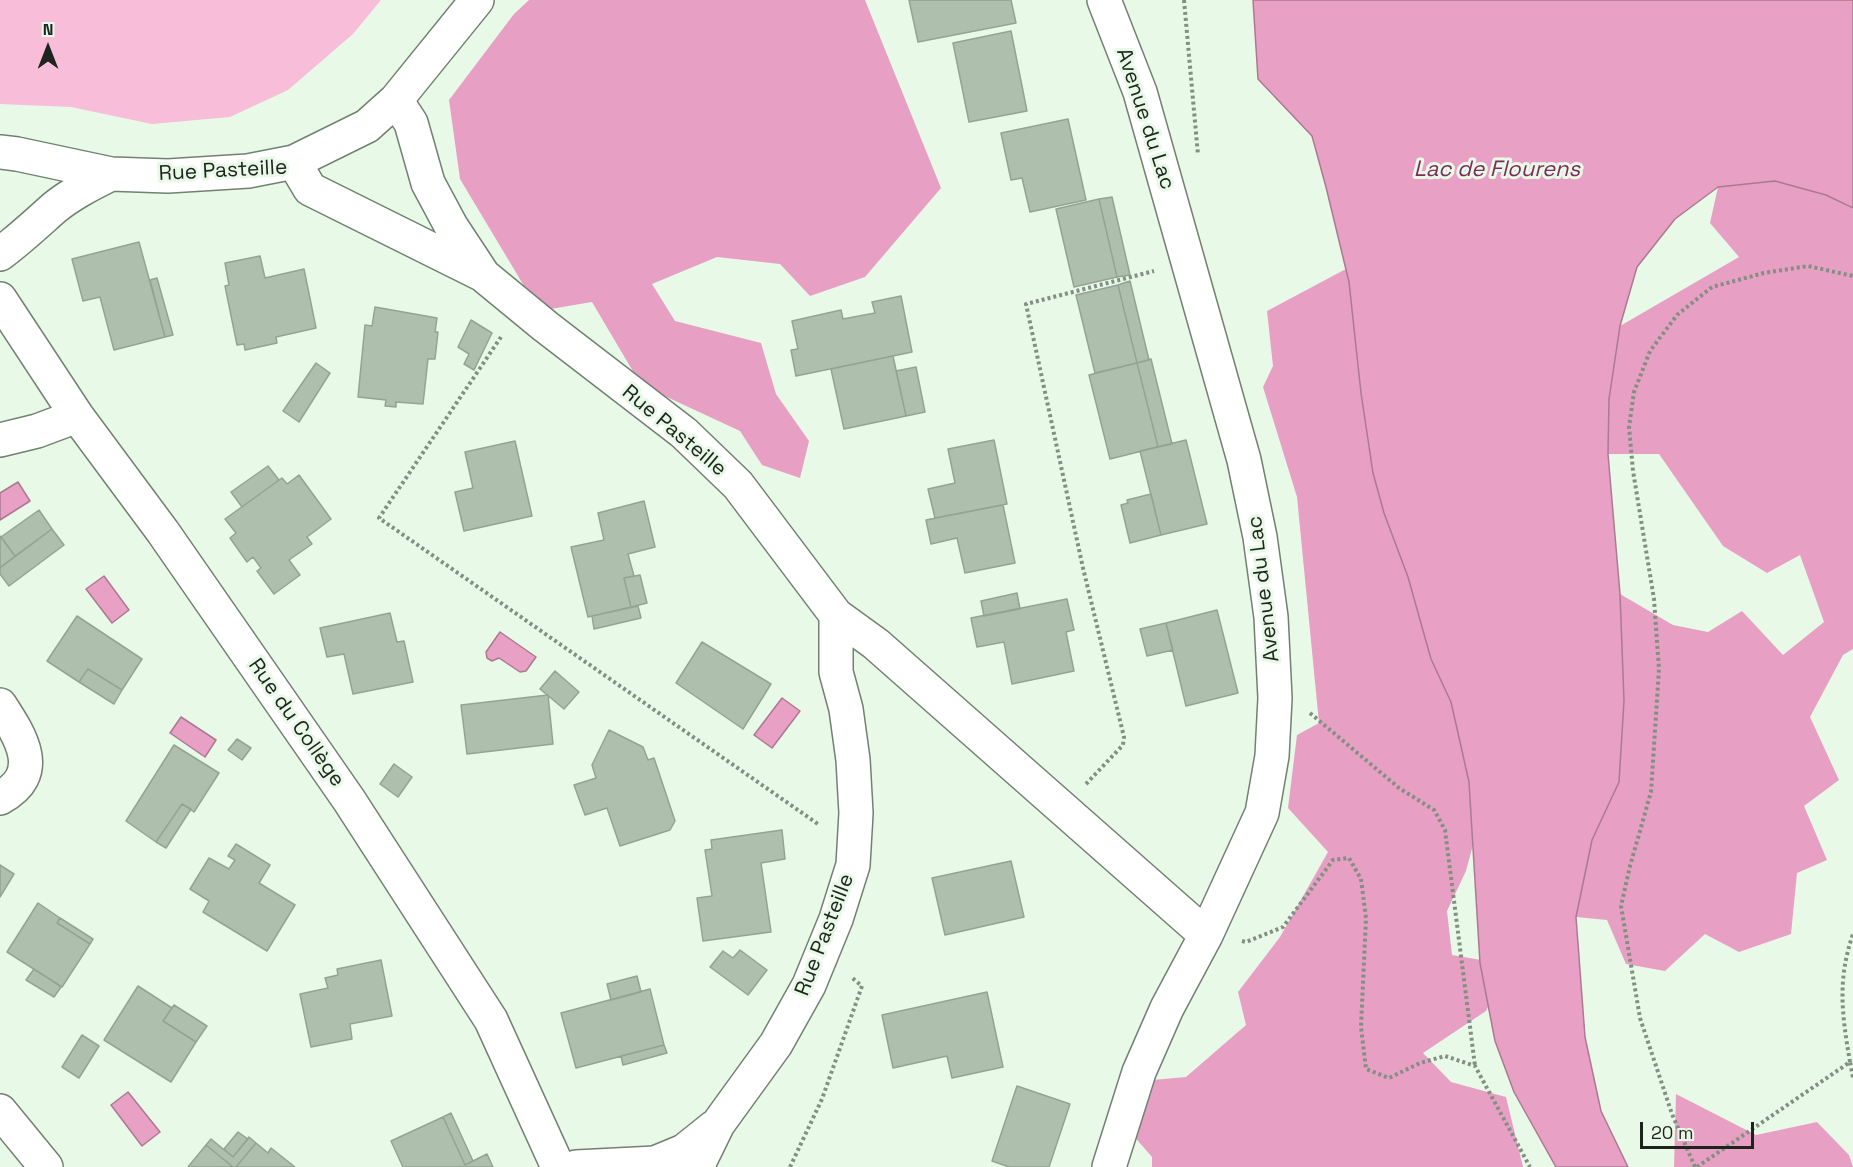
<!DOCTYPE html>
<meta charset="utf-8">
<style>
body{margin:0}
#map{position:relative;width:1853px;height:1167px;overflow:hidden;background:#e8f9e7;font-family:"Space Grotesk",sans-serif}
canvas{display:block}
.north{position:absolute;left:18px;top:18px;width:60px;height:60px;-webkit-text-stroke:4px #e8f9e7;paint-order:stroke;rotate:0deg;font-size:16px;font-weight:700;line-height:24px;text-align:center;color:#1d231d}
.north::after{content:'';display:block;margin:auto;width:21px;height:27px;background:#1d231d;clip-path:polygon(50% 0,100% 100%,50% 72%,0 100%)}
.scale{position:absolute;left:1640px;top:1122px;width:114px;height:27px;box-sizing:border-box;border:3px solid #1d231d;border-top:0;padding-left:8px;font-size:18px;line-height:21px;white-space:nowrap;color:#1d231d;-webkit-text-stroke:4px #e8f9e7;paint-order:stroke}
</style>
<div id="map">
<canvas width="1853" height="1167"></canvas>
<div class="north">N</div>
<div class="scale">20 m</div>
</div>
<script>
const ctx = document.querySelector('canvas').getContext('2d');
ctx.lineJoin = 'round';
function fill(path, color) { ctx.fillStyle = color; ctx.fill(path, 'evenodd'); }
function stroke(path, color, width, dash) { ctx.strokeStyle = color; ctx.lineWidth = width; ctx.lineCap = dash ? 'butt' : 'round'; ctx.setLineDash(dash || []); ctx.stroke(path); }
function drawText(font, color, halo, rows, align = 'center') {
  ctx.font = font + ' "Space Grotesk",sans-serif'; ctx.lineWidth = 6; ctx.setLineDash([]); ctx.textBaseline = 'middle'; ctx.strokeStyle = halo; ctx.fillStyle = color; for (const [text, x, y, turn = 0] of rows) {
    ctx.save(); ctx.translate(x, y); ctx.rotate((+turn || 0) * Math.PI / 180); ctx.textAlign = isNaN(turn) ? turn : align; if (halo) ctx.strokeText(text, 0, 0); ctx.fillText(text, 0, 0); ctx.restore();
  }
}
fill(new Path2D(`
 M0,0H381L353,34L288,90L230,117L152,124L71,107L0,104Z`), '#f7bdd9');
fill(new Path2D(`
 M529,0H865L941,188L865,277L810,296L780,264L717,257L652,284L675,321L761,343L776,394L809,441L800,478L762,465L740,431L641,385L592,302L539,311L460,179L449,100L514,14Z
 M1775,181L1826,195L1853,209V649L1843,655L1810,717L1839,780L1804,806L1827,860L1797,873L1791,934L1739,952L1705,934L1665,971L1626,964L1607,920L1576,917L1592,840L1619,782L1624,701L1620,594L1673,625L1708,632L1742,611L1783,655L1824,622L1800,555L1767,573L1723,546L1659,454H1608L1609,399L1620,326L1739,257L1710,223L1718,187Z
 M1367,261L1469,732L1474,841L1466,871L1447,911L1452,955L1487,961L1499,984L1486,1011L1423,1053L1451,1082L1506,1097L1523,1167H1152V1157L1118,1118L1130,1082L1186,1077L1246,1025L1238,992L1280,937L1328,852L1288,808L1297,735L1319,723L1297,497L1263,387L1273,366L1267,311L1344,270Z
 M1676,1094L1756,1135L1817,1122L1849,1155L1853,1167H1674Z`), '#e7a0c4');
const water = new Path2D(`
 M1253,0H1853V208L1826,195L1775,181L1718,187L1675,219L1637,267L1620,326L1609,399L1608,454L1620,594L1624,701L1619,782L1592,840L1576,917L1585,1037L1601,1111L1628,1167H1556L1514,1092L1495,1041L1480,963L1469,782L1451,702L1431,659L1408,577L1384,513L1373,473L1361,393L1349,282L1326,187L1312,136L1258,79Z
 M18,482L30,501L0,520V493Z
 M104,576L129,610L112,623L86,589Z
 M500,632L536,657L526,671L520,672L499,658L492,661L487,658L486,652Z
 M782,698L800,711L772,748L754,735Z
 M181,717L216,740L205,757L170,733Z
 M128,1092L160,1132L142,1146L111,1105Z`);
fill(water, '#e8a0c4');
stroke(water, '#ab7a92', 1.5);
const building = new Path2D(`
 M909,0H1011L1016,23L918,42Z
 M1011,31L1027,111L969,122L953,43Z
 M1068,119L1086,200L1030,212L1022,178L1011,180L1001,133Z
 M1112,197L1130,275L1117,277L1099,199Z
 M1099,199L1117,277L1074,287L1056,209Z
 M139,242L165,337L114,350L100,297L83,301L72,259Z
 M260,256L265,278L304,269L316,328L276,337L277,343L245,350L244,344L237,345L225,286L229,285L225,263Z
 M157,278L173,335L165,337L150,280Z
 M1130,281L1149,360L1137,363L1118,285Z
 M1118,285L1137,363L1095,373L1076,295Z
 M901,296L912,352L796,376L791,350L798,349L792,321L841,310L843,319L875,313L872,302Z
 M375,307L437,318L435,332H438L435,359H428L423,404L396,402V407L385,406L386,400L358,397L365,325L372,326Z
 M471,320L492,333L474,370L464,364L469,354L458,347Z
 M893,356L906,416L844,429L831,369Z
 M1151,359L1172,444L1158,447L1137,363Z
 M316,363L330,373L299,422L283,411Z
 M1137,363L1158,447L1110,459L1089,375Z
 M916,367L925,412L906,416L896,371Z
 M994,440L1007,504L935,518L928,489L955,483L948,449Z
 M1186,440L1207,524L1161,535L1140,451Z
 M515,441L532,516L464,531L455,492L473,488L465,452Z
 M268,466L279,480L242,507L231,492Z
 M299,475L331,519L307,537L312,544L289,560L300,575L274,594L257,571L261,568L253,557L247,562L230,538L236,533L225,519L282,478L287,484Z
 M1151,494L1161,535L1130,543L1121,505L1128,503L1127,500Z
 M644,501L655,547L628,554L634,576L624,578L631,607L588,617L571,547L604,540L598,513Z
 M1003,505L1015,563L965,573L957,538L931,544L926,520Z
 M39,510L52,529L15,556L1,537Z
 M52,529L64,545L9,586L0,574V568Z
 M0,536L15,556L0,568Z
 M640,575L647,603L631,607L624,578Z
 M1017,593L1020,609L984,616L981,601Z
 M1067,599L1074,630L1066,632L1074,671L1012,684L1004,642L977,647L971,618Z
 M638,606L641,618L594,629L592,616Z
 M1217,610L1238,693L1186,706L1166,623Z
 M390,613L397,642L404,641L413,682L353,694L344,654L327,657L320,628Z
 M77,616L142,659L122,690L88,669L79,682L47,661Z
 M1166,623L1173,650L1147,656L1140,629Z
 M702,642L771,684L743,729L676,683Z
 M88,669L122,690L114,704L79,682Z
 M555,671L579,692L564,709L540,689Z
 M548,695L553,744L467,754L461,705Z
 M609,730L643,747L648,760L654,758L675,821L670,830L620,846L607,808L585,815L574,785L596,778L592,765Z
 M237,739L251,748L242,760L228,750Z
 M174,745L219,773L194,812L182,804L156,842L126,821Z
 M394,764L412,777L398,797L380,784Z
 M182,804L191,809L166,848L156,842Z
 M782,830L785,859L761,863L771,932L703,941L697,898L712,896L705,850L712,849L711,840Z
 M236,844L270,865L259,883L295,905L267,951L203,912L209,901L190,889L209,858L229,869L235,860L228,856Z
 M1011,861L1024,917L945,935L932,878Z
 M0,865L14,874L0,897Z
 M38,903L60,918L57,923L90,944L62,987L7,952Z
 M60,918L93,939L90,944L57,923Z
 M740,950L767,970L748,995L710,967L723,951L733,958Z
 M381,960L392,1016L350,1024L352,1039L311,1047L300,994L328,988L325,978L338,975L337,969Z
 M34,969L61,987L54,997L26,980Z
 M637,976L641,992L611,1000L607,984Z
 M138,986L172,1008L163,1021L196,1042L171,1082L104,1040Z
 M650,989L664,1045L576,1068L561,1013Z
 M987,992L1003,1067L952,1078L947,1056L893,1068L882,1015Z
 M174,1005L207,1026L196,1042L163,1021Z
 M82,1035L99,1046L79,1078L62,1067Z
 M664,1045L667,1053L623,1065L621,1056Z
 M1017,1086L1070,1104L1049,1167H1009L992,1161Z
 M451,1113L473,1161L465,1165L443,1117Z
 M443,1117L465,1165L487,1154L493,1167H403L391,1141Z
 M238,1132L248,1139L233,1157L224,1149Z
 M249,1137L256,1143L236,1167H233L206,1145L211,1139L233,1157Z
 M256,1143L268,1153L271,1148L295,1167H236Z
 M206,1145L233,1167H188Z`);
fill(building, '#afbfae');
stroke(building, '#94a493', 1.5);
const minor = new Path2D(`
 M1104,0L1140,92L1244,460L1260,537L1271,617L1275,698L1272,756L1262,813L1206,935L1167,1008L1139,1072L1109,1167
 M396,100L411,123L428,183L451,226L482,273
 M0,152L17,154L111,174L168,176L248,171L294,162L367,126L396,100L477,0
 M294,162L310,189L483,275L545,326L684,433L738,485L836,615V672L846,709L853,760L856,813L853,865L836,919L809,985L776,1044L718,1124L697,1167
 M0,254C19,240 36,224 54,208C71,194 91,184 111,174
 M0,299L77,416L163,532L349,800L491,1020L558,1167
 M0,440L37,431L77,416
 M836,615L876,644L1206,935
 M0,705C21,737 45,774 0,798
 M0,1111L46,1167
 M576,1167L655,1163L684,1151L714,1127`);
stroke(minor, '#728171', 36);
stroke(new Path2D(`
 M1184,0L1198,155
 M501,337L379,518L818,824
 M1310,713L1399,788L1434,810L1445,830L1475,1066
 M1086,784L1123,745L1124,737L1083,568L1026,304L1154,271
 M1242,941L1246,942L1283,927L1333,860L1349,858L1361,879L1366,918L1361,1027L1366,1069L1389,1078L1420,1063L1445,1056L1475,1066L1530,1167
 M1850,1062C1842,1015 1837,980 1853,934
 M790,1167L822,1099L862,986L851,977
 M1695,1167L1672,1114L1640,1018L1621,906L1630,866L1651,792L1659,669L1654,599L1633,471L1629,427L1634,392L1650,351L1677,315L1712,287L1764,273L1808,266L1853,276
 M1697,1167L1850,1062L1853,1078`), '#838f82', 4, [3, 3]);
stroke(minor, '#fff', 33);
drawText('21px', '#1d231d', '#e8f9e7', [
 ["Avenue du Lac",1145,119,72],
 ["Rue Pasteille",223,171,-3],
 ["Rue Pasteille",674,431,40],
 ["Avenue du Lac",1264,589,-97],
 ["Rue du Collège",296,723,55],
 ["Rue Pasteille",825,935,-69]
]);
drawText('italic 22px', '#7d2b5b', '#e8f9e7', [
 ["Lac de Flourens",1497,170]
]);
</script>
